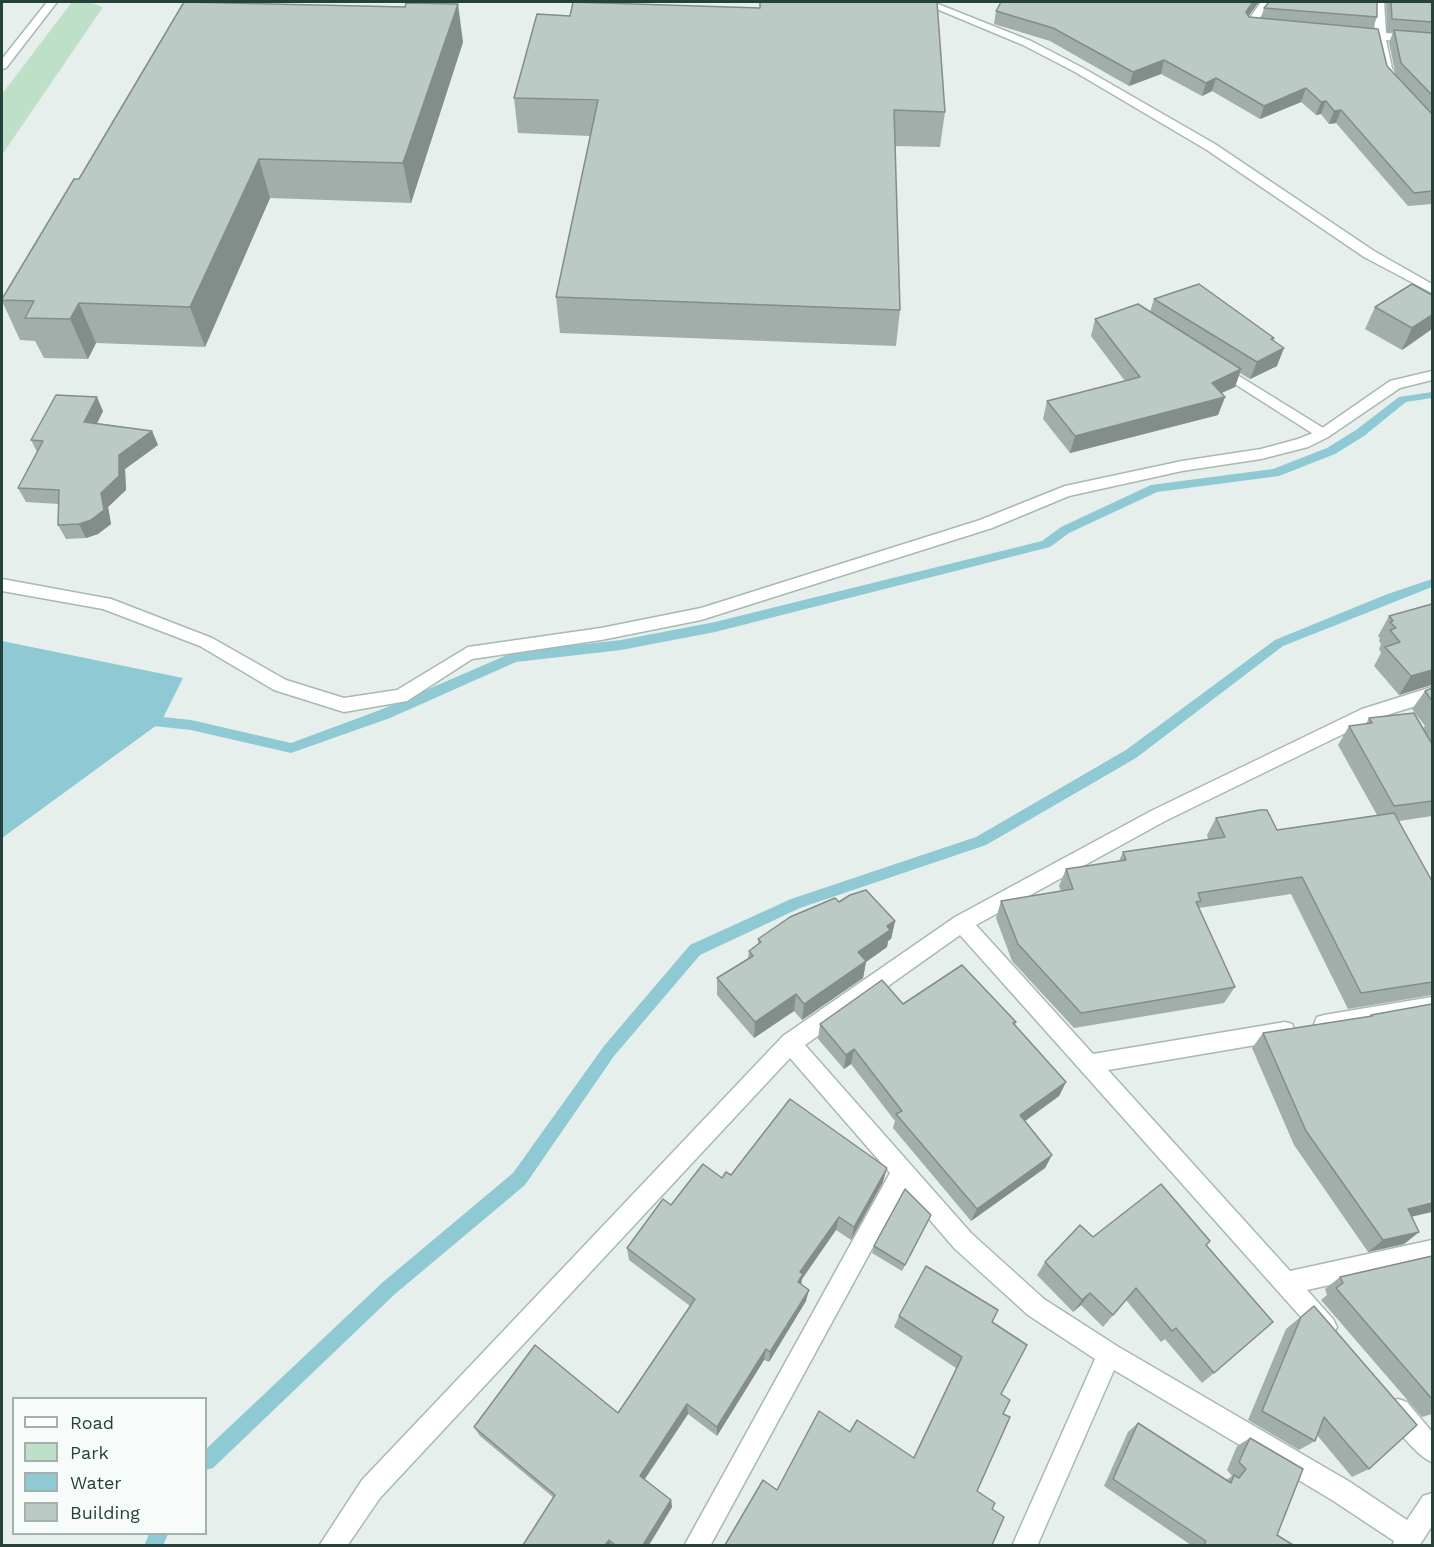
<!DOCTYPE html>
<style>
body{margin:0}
#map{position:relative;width:1434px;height:1547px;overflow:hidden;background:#e6efeb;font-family:"Work Sans",sans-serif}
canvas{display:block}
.frame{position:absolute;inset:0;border:3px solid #24423a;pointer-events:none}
.legend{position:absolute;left:12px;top:1397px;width:195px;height:138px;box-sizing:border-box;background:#f7fbf9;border:2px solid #a3b1ad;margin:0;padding:8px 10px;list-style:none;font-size:18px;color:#24423a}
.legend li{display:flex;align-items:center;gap:12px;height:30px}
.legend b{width:30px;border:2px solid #a3b1ad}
</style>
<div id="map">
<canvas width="1434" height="1547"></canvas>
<div class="frame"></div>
<ul class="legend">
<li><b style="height:8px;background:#fff"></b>Road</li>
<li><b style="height:16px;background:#bfe0c8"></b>Park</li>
<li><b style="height:16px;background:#8ec9d4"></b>Water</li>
<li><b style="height:16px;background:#bbcac4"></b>Building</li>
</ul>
</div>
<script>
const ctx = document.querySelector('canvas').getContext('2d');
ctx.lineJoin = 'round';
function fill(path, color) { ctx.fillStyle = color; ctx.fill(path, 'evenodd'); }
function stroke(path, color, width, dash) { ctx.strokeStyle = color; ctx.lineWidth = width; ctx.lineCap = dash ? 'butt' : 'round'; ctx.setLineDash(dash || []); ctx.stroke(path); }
fill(new Path2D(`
 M72,2H88L103,7L2,155V94Z`), '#bfe0c8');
fill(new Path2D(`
 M2,641L183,678L161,722L2,838Z`), '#8ec9d4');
fill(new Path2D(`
 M1432,392V398L1406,402L1364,436L1335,454L1279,476L1157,492L1069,533L1050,547L715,632L621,650L516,662L390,718L291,753L191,730L144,725L137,720L144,715L191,720L291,743L380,710L514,652L621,640L715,622L1042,541L1061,527L1151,485L1273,469L1327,448L1356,430L1399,397Z
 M1432,579V587L1283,646L1136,758L986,845L800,908L700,955L614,1056L525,1185L395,1294L213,1468L206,1470V1449L383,1282L513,1173L604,1046L690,945L791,899L976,837L1126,750L1275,640L1385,595Z
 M149,1534H168L163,1546H144Z`), '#8ec9d4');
const service = new Path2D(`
 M1218,363L1328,431L1330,434L1328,437H1318L1213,370L1211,367Z`);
const minor = new Path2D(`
 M47,2H57L6,68L2,69V59Z
 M920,2H933L1031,41L1083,68L1215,144L1374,251L1432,284V293L1364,257L1207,150L1075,72L1023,45Z
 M1261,2H1271L1256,23L1267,27L1262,30L1245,28L1244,26Z
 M1374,2H1384L1386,33L1432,38V44L1386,40L1392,68L1402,86L1400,88H1392C1381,73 1377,58 1375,39L1356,37L1351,34L1356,31L1375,32Z
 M1432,371V380L1400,388L1328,437L1308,447L1261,459L1182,471L1069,496L992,528L701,620L601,640L472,659L407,701L344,712L274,690L200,646L103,609L2,591V579L111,599L212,638L286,680L344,698L397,690L468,647L601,628L701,608L980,520L1065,486L1182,461L1261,449L1298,439L1318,431L1390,381Z
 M1432,687V701L1374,719L1165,821L976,925L1093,1054L1285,1022L1292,1024L1295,1031L1292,1038L1285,1040L1108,1070L1290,1271L1432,1240V1262L1307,1290L1333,1319L1337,1327L1333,1335L1325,1339L1317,1335L960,935L805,1045L971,1233L1044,1299L1117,1346L1350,1482L1407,1520L1423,1496L1432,1493V1526L1419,1546H1392L1394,1541L1332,1500L1114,1370L1037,1546H1012L1095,1359L1028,1315L955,1249L904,1190L710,1546H684L890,1173L790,1058L380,1498L347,1546H319L362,1480L783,1036L955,917L1151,811L1362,709Z
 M1432,997V1015L1324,1033L1317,1031L1314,1024L1317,1017L1324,1015Z
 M1398,1399L1407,1402L1432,1432V1462C1418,1457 1392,1426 1386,1411L1389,1402Z`);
stroke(service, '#a8b8b2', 3);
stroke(minor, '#a8b8b2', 3);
fill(service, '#fff');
fill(minor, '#fff');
fill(new Path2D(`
 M1259,2L1248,16L1249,17L1261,18L1264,8L1377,17L1373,28L1387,66L1396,76L1389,43L1393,32H1387L1386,2H1432V204L1408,206L1336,123L1329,124L1321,114L1316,115L1301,102L1260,119L1212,91L1202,96L1161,74L1129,86L1050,41L994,24L996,11Z
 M463,42L411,203L270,198L205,347L96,343L88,359L44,358L35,341L20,340L2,301V299L79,179Z
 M514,98L945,112L940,147L895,146L900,310L896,346L560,333L556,297L590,136L518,133Z
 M1432,295V329L1402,350L1365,329L1375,307Z
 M1154,299L1274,338L1273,341L1277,366L1250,379L1240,373L1235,387L1221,393L1225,397L1218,415L1070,453L1043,419L1047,401L1125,381L1091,336L1095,319L1150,312Z
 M103,411L97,423L152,431L158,445L125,469L126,490L108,507L111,524L98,534L86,538L66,539L58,525L59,504L26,502L18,488L37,452L31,440Z
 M1432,604V686L1431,685L1399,695L1374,666L1381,653L1379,649L1381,644L1379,641L1380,638L1378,636L1389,616Z
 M1432,688V816L1399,821L1432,881V995L1348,1009L1291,894L1199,908L1235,987L1224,1003L1074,1028L1012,961L996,918L1001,901L1061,891L1059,886L1066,869L1119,861L1123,852L1208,839L1207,835L1216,818L1277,830L1377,815L1338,745L1349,726L1366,724L1369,718L1423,728L1425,726L1412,709L1425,691Z
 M839,902L895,921L891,939L888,941L887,947L866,962L863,978L802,1020L794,1011L754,1038L717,995V978L748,959L749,951L758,944V939Z
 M903,1004L1016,1022L1015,1025L1066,1082L1059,1096L1025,1121L1052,1155L1045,1168L971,1221L893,1128L895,1121L851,1064L844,1069L818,1039L820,1024Z
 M1371,1015L1412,1217L1419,1232L1404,1244L1368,1252L1294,1145L1252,1048L1263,1033L1369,1017Z
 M731,1175L883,1182L851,1240L836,1230L802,1279L801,1284L806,1301L769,1362L764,1360L717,1436L688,1414L645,1479L671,1500L672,1507L649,1545H523L554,1498L480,1436L474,1427L618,1413L690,1306L629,1260L627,1248L671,1205L722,1178Z
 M928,1222L902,1271L872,1253L874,1246Z
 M1093,1237L1207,1245L1214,1373L1202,1383L1165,1339L1161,1342L1126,1300L1103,1327L1081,1305L1073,1312L1037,1275L1045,1262Z
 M1432,1256V1414L1422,1417L1321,1300L1327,1295L1325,1289L1340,1277Z
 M1314,1306L1369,1469L1352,1477L1317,1435L1315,1441L1299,1450L1248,1420L1286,1329Z
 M899,1316L992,1322L1003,1414L977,1491L777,1490L850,1432L913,1458L956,1368L894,1327Z
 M1138,1423L1226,1480L1232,1476L1227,1470L1237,1446L1250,1438L1277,1535L1293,1545H1191L1104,1486L1128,1432Z`), '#a1aea9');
fill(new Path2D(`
 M1253,2H1259L1242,25L1246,12Z
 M458,4L463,42L411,203L403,163Z
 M1164,60L1161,74L1129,86L1133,72Z
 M1216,78L1212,91L1202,96L1206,83Z
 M1306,88L1301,102L1260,119L1264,106Z
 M1326,101L1321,114L1316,115L1321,102Z
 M1341,110L1336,123L1329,124L1334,111Z
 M259,159L270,198L205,347L190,307Z
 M79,303L96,343L88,359L70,319Z
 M1432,315V329L1402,350L1412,328Z
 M1284,348L1277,366L1250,379L1257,362Z
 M1241,369L1235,387L1206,400L1212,383Z
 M97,397L103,411L91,436L84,422Z
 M1225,397L1218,415L1070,453L1075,436Z
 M152,431L158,445L125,469L126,490L108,507L111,524L98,534L86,538L79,524L101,493L119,455Z
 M1432,670V683L1431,685L1399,695L1411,676Z
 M895,921L891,939L888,941L887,947L866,962L863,978L802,1020L804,1004L858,952L887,926Z
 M796,994L794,1011L754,1038L755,1022Z
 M854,1049L851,1064L844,1069L846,1055Z
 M1066,1082L1059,1096L1014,1129L1020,1115Z
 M1052,1155L1045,1168L971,1221L977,1209Z
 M887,1168L883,1182L851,1240L854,1227Z
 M1432,1203V1212L1393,1221L1408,1209Z
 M839,1217L836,1230L802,1279L801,1286L798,1282L800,1272Z
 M1419,1232L1404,1244L1368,1252L1383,1240Z
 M809,1290L806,1301L769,1362L770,1352Z
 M1090,1293L1081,1305L1073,1312L1082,1300Z
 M766,1349L764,1360L717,1436V1427Z
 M687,1404L688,1414L642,1483L640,1476Z
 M671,1500L672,1507L649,1545H643Z
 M609,1540L611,1545H605Z`), '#838d89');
const building = new Path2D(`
 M184,2L405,7L406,3L458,4L403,163L259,159L190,307L79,303L70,319L25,318L34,301L2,300V299L74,179H79Z
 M573,2L760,8V2H937L945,112L894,110L900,310L556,297L598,100L514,98L537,14L570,16Z
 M1001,2H1253L1246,12L1249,17L1378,29L1387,66L1432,114V191L1414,193L1341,110L1334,111L1326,101L1321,102L1306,88L1264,106L1216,78L1206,83L1164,60L1133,72L1053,28L996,11Z
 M1269,2H1377V17L1264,8Z
 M1391,2H1432V22L1392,19Z
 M1394,30L1432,33V95L1401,63Z
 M1199,284L1274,338L1271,339L1284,348L1257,362L1154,299Z
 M1412,284L1432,295V315L1412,328L1375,307Z
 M1138,304L1241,369L1212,383L1225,397L1075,436L1047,401L1140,377L1095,319Z
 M56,395L97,397L84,422L152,431L119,455V476L101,493L104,510L91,520L79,524L58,525L59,490L18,488L43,441L31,440Z
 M1432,604V670L1411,676L1385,647L1400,642L1390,630L1396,628L1390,622L1393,621L1389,616Z
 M1432,688V701L1425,691Z
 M1414,713L1432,744V801L1394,806L1349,726L1372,723L1369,718Z
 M1260,810H1267L1277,830L1394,813L1432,881V982L1361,993L1302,877L1198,893L1201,901L1196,902L1235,987L1081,1013L1018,944L1001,901L1073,889L1066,869L1126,860L1123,852L1225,837L1216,818Z
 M866,890L895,921L887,926L890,930L858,952L866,961L804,1004L796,994L755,1022L717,978L753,956L749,951L761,942L758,939L790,917L835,898L839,902L850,895Z
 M962,965L1016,1022L1013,1023L1066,1082L1020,1115L1052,1155L977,1209L896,1114L902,1111L854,1049L846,1055L820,1024L882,980L903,1004Z
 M1432,1004V1203L1408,1209L1419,1232L1383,1240L1306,1131L1263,1033L1372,1016L1371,1015Z
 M790,1099L887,1168L854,1227L839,1217L800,1272L803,1274L798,1282L809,1290L770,1352L766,1349L717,1427L687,1404L640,1476L671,1500L643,1545H615L609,1540L605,1545H523L555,1495L474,1427L535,1345L618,1413L695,1299L627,1248L663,1199L671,1205L703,1164L722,1178L726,1172L731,1175Z
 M1161,1184L1210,1241L1206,1245L1273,1322L1214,1373L1176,1328L1172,1331L1136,1288L1113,1315L1090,1293L1082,1300L1045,1262L1080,1225L1093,1237Z
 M905,1189L931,1215L905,1265L874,1246Z
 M1432,1256V1399L1336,1288L1343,1283L1340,1277Z
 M926,1266L998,1310L992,1322L1027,1345L1001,1394L1010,1400L1003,1414L1010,1417L977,1491L995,1503L992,1509L1004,1517L992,1545H725L763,1480L777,1490L819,1411L850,1432L857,1420L914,1458L962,1357L899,1316Z
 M1314,1306L1417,1425L1369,1469L1324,1417L1315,1441L1262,1411L1301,1317Z
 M1138,1423L1231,1483L1234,1475L1239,1478L1246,1469L1239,1462L1250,1438L1303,1469L1277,1535L1293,1545H1204L1206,1541L1113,1479Z`);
fill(building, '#bbcac4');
stroke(building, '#838d89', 1.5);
</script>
